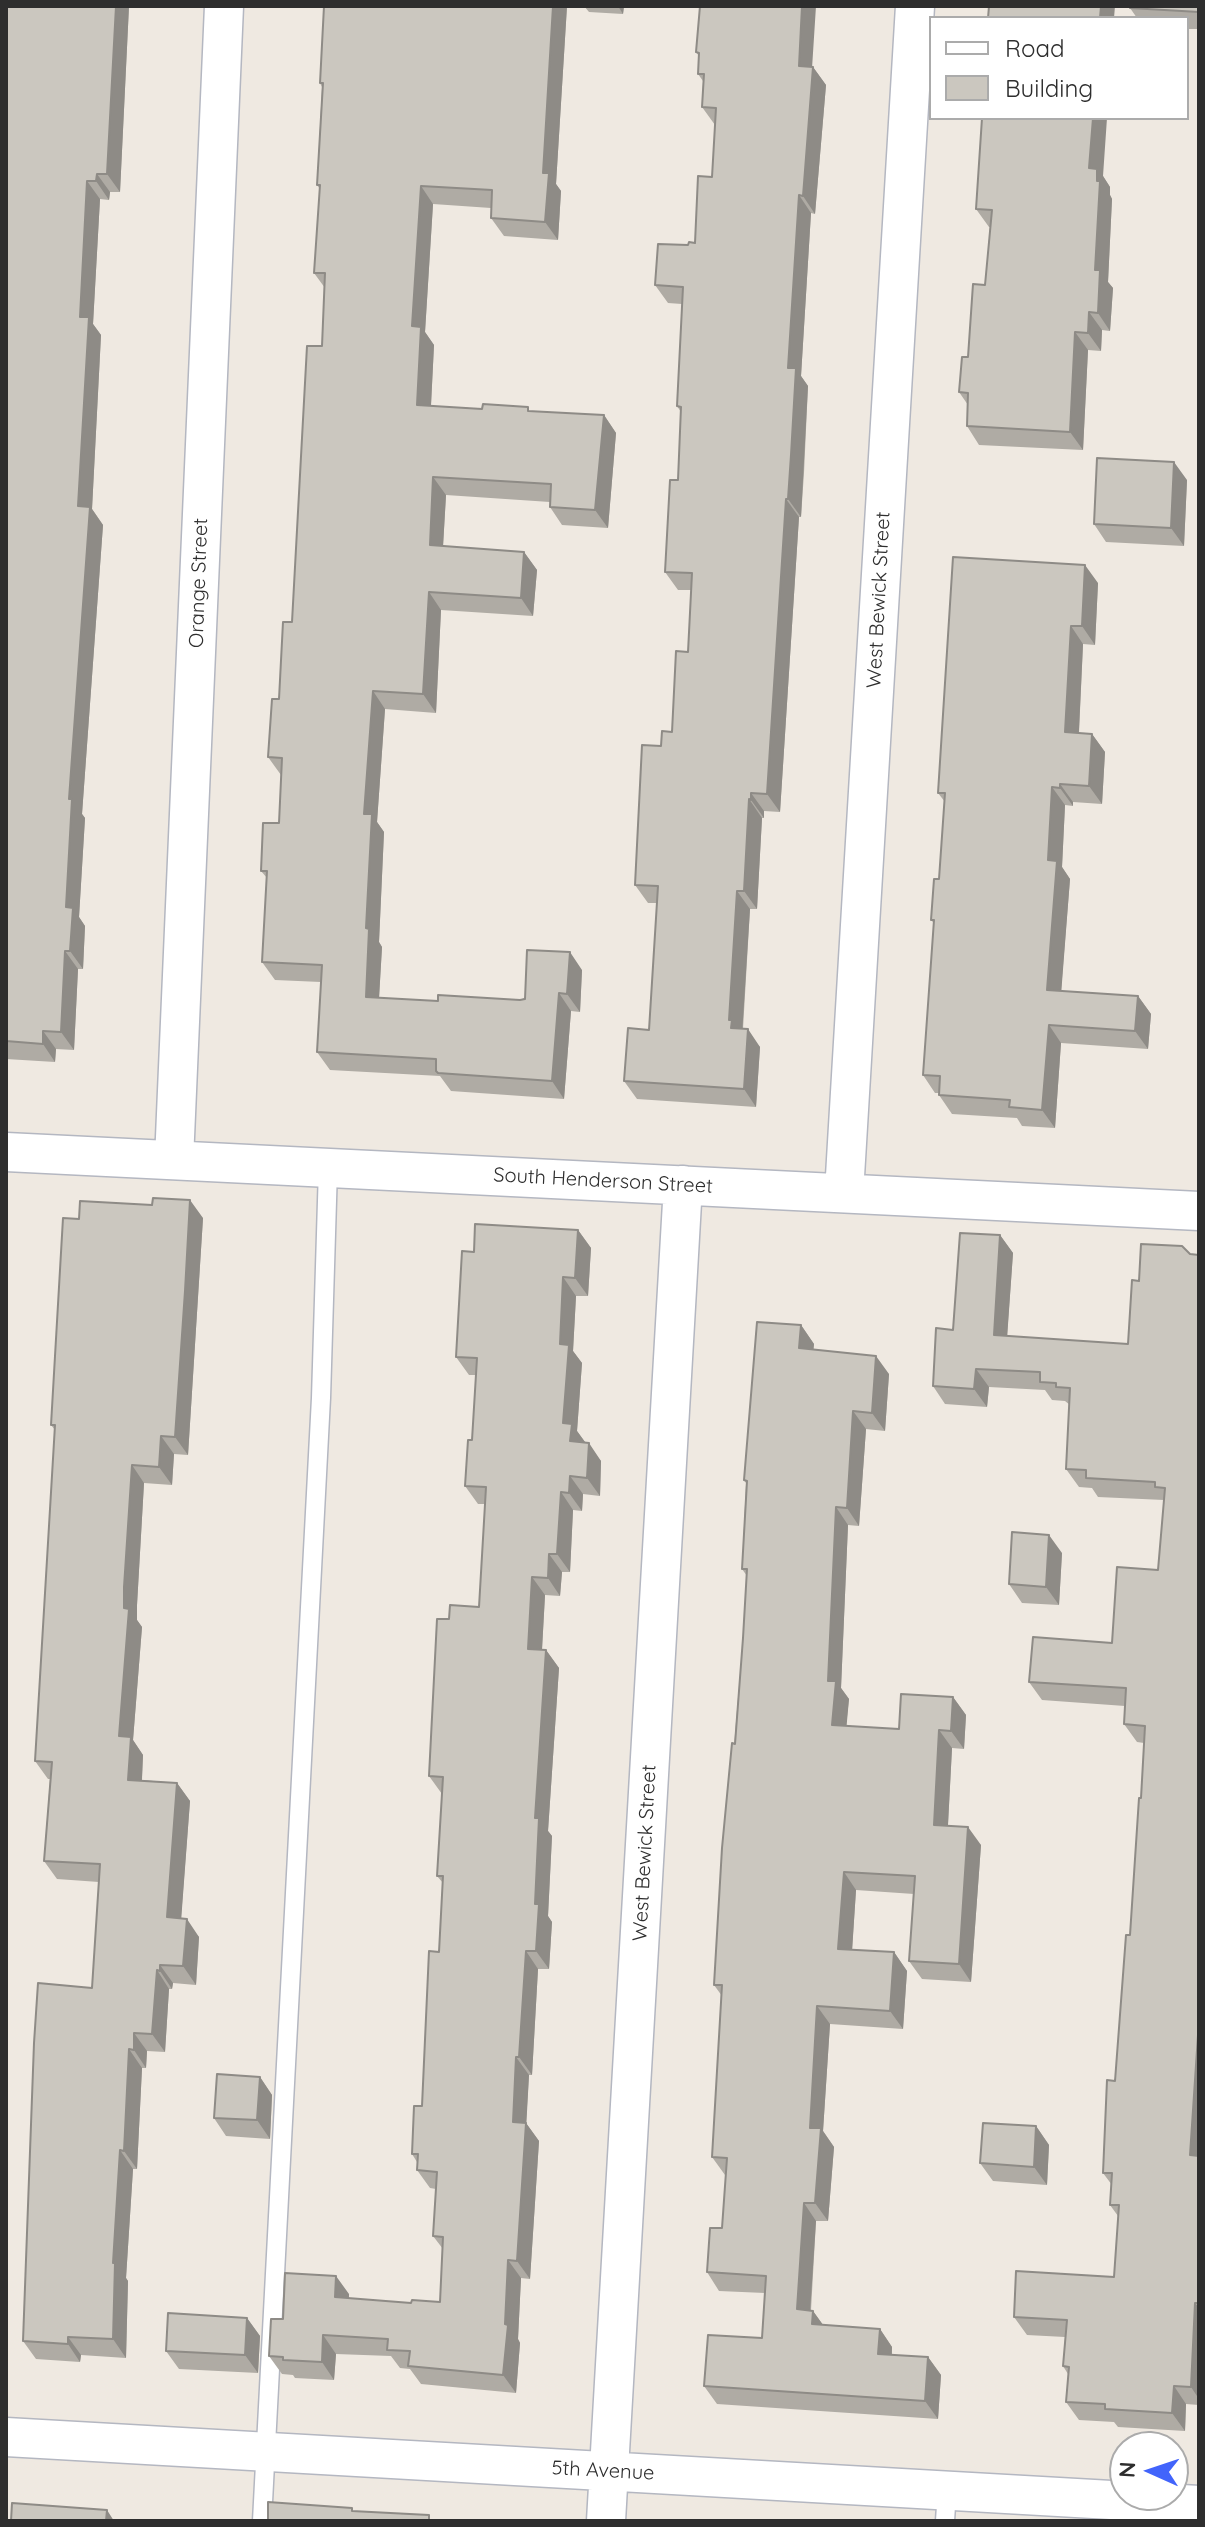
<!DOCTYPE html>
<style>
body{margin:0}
#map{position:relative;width:1205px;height:2527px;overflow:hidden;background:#efe9e1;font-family:Quicksand,sans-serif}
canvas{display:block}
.frame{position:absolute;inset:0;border:8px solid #2e2e2e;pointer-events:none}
.legend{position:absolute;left:929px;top:16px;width:260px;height:104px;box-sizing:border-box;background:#fff;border:2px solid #ababab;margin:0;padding:10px 14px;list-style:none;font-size:24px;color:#2e2e2e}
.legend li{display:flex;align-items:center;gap:16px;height:40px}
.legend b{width:40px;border:2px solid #ababab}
.north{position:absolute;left:1109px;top:2431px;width:80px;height:80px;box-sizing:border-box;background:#fff;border:2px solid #ababab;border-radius:50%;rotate:273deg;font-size:22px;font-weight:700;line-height:32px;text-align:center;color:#2e2e2e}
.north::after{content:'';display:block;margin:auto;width:28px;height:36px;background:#4264fb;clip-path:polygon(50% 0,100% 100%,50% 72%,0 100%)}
</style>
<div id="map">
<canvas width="1205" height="2527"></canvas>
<div class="frame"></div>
<ul class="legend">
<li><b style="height:10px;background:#fff"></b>Road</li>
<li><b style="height:22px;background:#cbc7bf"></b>Building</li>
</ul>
<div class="north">N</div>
</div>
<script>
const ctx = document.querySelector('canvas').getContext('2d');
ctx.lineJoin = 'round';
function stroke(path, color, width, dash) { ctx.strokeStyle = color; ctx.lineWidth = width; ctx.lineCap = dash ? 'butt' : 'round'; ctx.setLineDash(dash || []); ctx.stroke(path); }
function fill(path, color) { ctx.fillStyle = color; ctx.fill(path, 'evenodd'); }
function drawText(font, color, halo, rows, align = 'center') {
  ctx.font = font + ' Quicksand,sans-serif'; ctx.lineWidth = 7; ctx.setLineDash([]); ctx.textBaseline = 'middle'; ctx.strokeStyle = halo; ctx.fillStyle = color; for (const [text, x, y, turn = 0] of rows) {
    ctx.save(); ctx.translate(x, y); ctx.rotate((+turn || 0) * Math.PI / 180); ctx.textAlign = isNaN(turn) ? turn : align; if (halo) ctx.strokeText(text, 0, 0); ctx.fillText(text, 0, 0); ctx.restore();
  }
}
const service = new Path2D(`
 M262,2521L321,1398L328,1168
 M945,2521L947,2490`);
const minor = new Path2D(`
 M6,1152L1199,1211
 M174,1160L224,6
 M844,1193L915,6
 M6,2437L1199,2505
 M606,2521L683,1185`);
stroke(service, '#b4b7c1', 21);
stroke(minor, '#b4b7c1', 41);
stroke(service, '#fff', 18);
stroke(minor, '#fff', 38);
fill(new Path2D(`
 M6,6H129L120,192H110L109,200L100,199L93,324L101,335L92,509L103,525L82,814L85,818L79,917L85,926L83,969H78L74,1050L56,1049L55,1062L6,1059Z
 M324,6H567L556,184L561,191L558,240L504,236L491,218V208L433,204L425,332L434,345L431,406L604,415L616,433L608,528L562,525L550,507V502L446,495L443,546L524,552L537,570L533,616L441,610L436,713L385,709L377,822L384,832L379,942L382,947L379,998L438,1001L520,1000L582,970L580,1012L571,1011L564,1099L451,1091L440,1076L330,1070L317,1052L321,982L275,980L262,962L267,878L261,871L279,823L281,775L268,757L292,622L322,346L325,288L314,273L320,189L317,185L322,87L320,83Z
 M584,6H624L623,14L589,12Z
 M1199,6V29H1187V18H1137L1130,8Z
 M696,52L813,67L826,85L815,214L811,213L801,376L808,386L804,473L801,517H799L780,812L764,811V818H762L757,909H750L743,1029L760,1047L756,1107L637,1099L624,1081L649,1030L657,903H648L635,885L661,746L672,732L688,652L691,590H678L665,572L678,480L681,412L677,406L682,304L668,303L655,285L688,245L695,243L712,177L715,125L702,107L703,81L698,74L699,56Z
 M1103,176L1110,187V195L1112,199L1108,282L1113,288L1110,331L1102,330L1101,351L1088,350L1083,450L979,445L967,426L968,405L959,392L985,285L990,227H989L976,209Z
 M1187,480L1184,546L1106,542L1094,524Z
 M1098,583L1095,645L1083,644L1079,733L1092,734L1105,752L1102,804L1073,802V806L1065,805L1062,867L1070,879L1061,991L1138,996L1151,1014L1148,1049L1061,1043L1055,1128L1022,1126L1017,1118L952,1114L939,1095L940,1093H935L923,1075L934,923L931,920L939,879L945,802L938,793Z
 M152,1205L203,1218L188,1455L174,1454L172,1485L144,1483L137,1605V1620L142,1627L133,1740L143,1755L142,1780L177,1783L190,1801L181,1918L199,1937L196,1985L173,1983L172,1989H169L165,2052L147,2051L146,2068H142L137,2169H133L126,2278L128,2281L126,2358L81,2355L80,2362L36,2359L23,2341L92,1988L99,1882L57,1879L44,1861L50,1779H48L35,1761L55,1430L51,1425L79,1219Z
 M578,1230L591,1248L588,1296H576L573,1351L582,1363L577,1431L585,1442L601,1461L600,1496L583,1494L582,1511L573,1510L570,1572H562L560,1596L545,1595L542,1650H546L559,1668L548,1831L552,1836L548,1916L552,1922L549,1969H538L532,2075H529L526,2123L539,2141L530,2279L521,2278L518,2339L520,2343L516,2393L421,2384L410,2369L400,2368L391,2356L336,2354L334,2380L295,2378L293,2375L282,2374L269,2356L283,2319L349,2294V2298L411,2303L440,2302L443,2249L433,2236L436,2189L430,2188L417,2170V2162L412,2154L422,2106L439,1952L443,1883L437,1876L442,1794L429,1776L449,1619L479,1607L485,1504H478L465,1486L472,1440L476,1375H469L456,1357L474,1252Z
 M1000,1235L1013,1253L1007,1336L1128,1344L1139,1281L1190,1254L1199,1255V2405L1186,2404L1185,2431L1118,2427L1114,2422L1079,2420L1066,2402L1068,2374L1063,2366L1065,2337L1027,2335L1014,2317L1114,2277L1118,2216L1110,2205L1112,2185L1103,2173L1115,2081L1130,1935L1141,1798L1144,1743L1137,1742L1124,1724L1125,1706L1042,1700L1029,1682L1112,1643L1158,1570L1164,1500L1098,1497L1092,1488L1079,1487L1066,1469L1070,1405L1065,1401L1052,1400L1045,1390L989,1387L987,1407L945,1404L933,1386L953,1330Z
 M801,1325L814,1344L813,1350L889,1374L885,1431L866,1429L859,1526L848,1525L841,1688L849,1699L846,1726L899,1729L953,1697L966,1715L964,1749L952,1748L948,1825L981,1845L971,1982L922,1979L909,1961L914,1894L856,1890L852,1950L894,1952L907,1971L903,2029L830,2024L823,2131L834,2147L828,2221H816L811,2310L813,2311L823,2325L880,2329L892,2347V2355L928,2357L941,2375L938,2419L717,2404L704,2386L762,2338L765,2293L719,2291L707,2272L722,2228L726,2175H725L712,2157L722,1996L714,1985L743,1638L747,1576L742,1569L746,1483L744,1480Z
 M1062,1553L1059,1605L1022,1603L1009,1584Z
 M260,2077L272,2095L270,2139L226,2136L214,2118Z
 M1036,2126L1049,2145L1047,2185L993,2181L980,2163Z
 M247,2318L260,2336L258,2373L179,2369L166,2351Z`), '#afaba4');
fill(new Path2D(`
 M116,6H129L120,192L107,174Z
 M553,6H567L556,184L561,191L558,240L545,222L543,173Z
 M618,6H624L623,14Z
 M802,6H816L811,84L799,66Z
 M1101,6H1115L1114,18H1100Z
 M813,67L826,85L815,214L803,196Z
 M1093,118H1107L1103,176L1110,187V195L1112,199L1108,282L1113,288L1110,331L1098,313L1089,168Z
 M97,174L110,192L109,200L96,181Z
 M87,181L100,199L93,324L101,335L92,509L103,525L82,814L85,818L79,917L85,926L83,969L70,951L66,907L78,506L80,317Z
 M421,186L433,204L425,332L434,345L430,424L417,405L412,326Z
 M799,195L811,213L801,376L808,386L801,517L788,499V368Z
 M1089,312L1102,330L1101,351L1088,333Z
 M1075,332L1088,350L1083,450L1070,432Z
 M604,415L616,433L608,528L595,510Z
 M1174,462L1187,480L1184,546L1171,528Z
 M433,477L446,495L442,564L430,545Z
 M786,499L799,517L780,812L767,794Z
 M524,552L537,570L533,616L521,598Z
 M1085,565L1098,583L1095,645L1082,626Z
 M429,592L441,610L436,713L423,694Z
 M1071,626L1083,644L1078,750L1065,732Z
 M373,691L385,709L377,822L384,832L379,942L382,947L378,1015L366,997L364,814Z
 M1092,734L1105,752L1102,804L1089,786Z
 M1060,784L1073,802V806L1060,788Z
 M1052,787L1065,805L1062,867L1070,879L1060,1008L1047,990L1048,860Z
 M751,793L764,811V818L751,800Z
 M749,799L762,818L757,909L744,891Z
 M737,891L750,909L742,1035L731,1028L729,1020Z
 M65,951L78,969L74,1050L61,1032Z
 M570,952L582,970L580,1012L567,994Z
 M559,993L571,1011L564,1099L552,1081Z
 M1138,996L1151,1014L1148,1049L1135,1031Z
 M1049,1025L1061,1043L1055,1128L1042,1110Z
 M748,1029L760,1047L756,1107L744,1089Z
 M43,1031L56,1049L55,1062L43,1044Z
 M190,1200L203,1218L188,1455L175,1437Z
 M578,1230L591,1248L588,1296L575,1278Z
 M1000,1235L1013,1253L1006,1353L994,1335Z
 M563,1277L576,1296L573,1351L582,1363L577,1431L585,1442L570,1441L563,1423L560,1344Z
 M801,1325L814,1344L812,1366L799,1348Z
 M876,1356L889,1374L885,1431L872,1413Z
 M976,1369L989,1387L987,1407L974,1389Z
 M853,1411L866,1429L859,1526L847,1508Z
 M161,1436L174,1454L172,1485L159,1467Z
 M589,1443L601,1461L600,1496L587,1478Z
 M132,1465L144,1483L137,1605V1620L142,1627L133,1740L143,1755L141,1798L128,1780L119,1736L124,1587Z
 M570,1476L583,1494L582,1511L569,1493Z
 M561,1492L573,1510L570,1572L557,1554Z
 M836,1507L848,1525L841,1688L849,1699L845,1743L832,1725L828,1681Z
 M1049,1535L1062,1553L1059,1605L1046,1587Z
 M549,1554L562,1572L560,1596L548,1578Z
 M532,1577L545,1595L541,1667L528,1649Z
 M546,1650L559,1668L548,1831L552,1836L548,1916L552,1922L549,1969L536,1951L535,1904V1818Z
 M953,1697L966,1715L964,1749L951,1731Z
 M939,1730L952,1748L947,1843L934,1825Z
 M177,1783L190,1801L180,1935L167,1917Z
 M968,1827L981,1845L971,1982L959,1964Z
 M844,1872L856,1890L851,1967L838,1949Z
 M187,1919L199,1937L196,1985L183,1966Z
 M526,1951L538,1969L532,2075L519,2057Z
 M894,1952L907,1971L903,2029L890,2011Z
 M160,1965L173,1983L172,1989L160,1971Z
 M157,1970L169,1989L165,2052L152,2034Z
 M817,2006L830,2024L823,2131L834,2147L828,2221L815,2203L810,2128Z
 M1199,2020V2168L1190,2155Z
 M134,2033L147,2051L146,2068L134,2050Z
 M129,2049L142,2068L137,2169L124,2151Z
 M516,2057L529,2075L526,2130V2123L539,2141L530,2279L517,2261L513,2122Z
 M260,2077L272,2095L270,2139L257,2120Z
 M1036,2126L1049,2145L1047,2185L1034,2167Z
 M120,2150L133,2169L126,2278L128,2281L126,2358L113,2339V2263Z
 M804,2203L816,2221L809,2328L797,2309Z
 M508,2260L521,2278L518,2339L520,2343L516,2393L503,2375Z
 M336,2276L349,2294L348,2315L335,2297Z
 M1195,2303L1199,2308V2399L1191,2387Z
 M813,2311L826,2329L812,2324Z
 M247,2318L260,2336L258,2373L245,2355Z
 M880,2329L892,2347L891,2372L878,2354Z
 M323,2335L336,2354L334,2380L322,2362Z
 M68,2337L81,2355L80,2362L68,2344Z
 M928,2357L941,2375L938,2419L925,2401Z
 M1174,2386L1186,2404L1185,2431L1172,2413Z
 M107,2510L114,2521H106Z`), '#8e8b86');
const building = new Path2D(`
 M6,6H116L107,174H97L96,181H87L80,317H89L78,506L90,507L69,799H72L66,907L73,908L70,951H65L61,1032L43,1031V1044L6,1041Z
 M324,6H553L543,173H549L545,222L491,218L492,190L421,186L412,326L421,327L417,405L482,409L483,404L528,407V411L604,415L595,510L550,507L551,484L433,477L430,545L524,552L521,598L429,592L423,694L373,691L364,814H372L366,928L369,929L366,997L438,1001V995L520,1000L525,999L527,950L570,952L567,994L559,993L552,1081L438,1073L436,1071V1059L317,1052L322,965L262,962L267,871H261L263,823H279L282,758L268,757L272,699H279L283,622H292L307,346H322L325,273H314L320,185H317L323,83H320Z
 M700,6H802L799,66L813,67L803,196L799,195L788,368H796L791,455L788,499H786L767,794L751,793V800L749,799L744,891H737L729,1020H732L731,1028L748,1029L744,1089L624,1081L628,1028L649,1030L658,886L635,885L642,745L661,746L662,731L672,732L676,651L688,652L692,573L665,572L670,480H678L681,407L677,406L683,287L655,285L658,244L688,245L689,242L695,243L698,176L712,177L716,108L702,107L704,74H698L699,53L696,52Z
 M989,6H1101L1100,18H988Z
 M1130,6H1199V12L1130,8Z
 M982,118H1093L1089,168L1097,169V181H1100L1095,270H1100L1098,313L1089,312L1088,333L1075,332L1070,432L967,426L968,393L959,392L962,357H968L973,284L985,285L992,210L976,209Z
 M1097,458L1174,462L1171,528L1094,524Z
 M953,557L1085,565L1082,626H1071L1065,732L1092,734L1089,786L1060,784V788L1052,787L1048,860L1057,861L1047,990L1138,996L1135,1031L1049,1025L1042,1110L1009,1107L1010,1100L939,1095L940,1076L923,1075L934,920H931L934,879H939L945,793H938Z
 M153,1198L190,1200L185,1291L175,1437L161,1436L159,1467L132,1465L124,1587V1608L129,1609L119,1736L131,1737L128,1780L177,1783L167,1917L187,1919L183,1966L160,1965V1971L157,1970L152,2034L134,2033V2050L129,2049L124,2151L120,2150L113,2263H115L113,2339L68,2337V2344L23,2341L34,2043L38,1983L92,1988L100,1864L44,1861L52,1762L35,1761L55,1425H51L63,1218L79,1219L80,1201L152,1205Z
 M475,1224L578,1230L575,1278L563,1277L560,1344L569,1345L563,1423L572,1424L570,1441L589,1443L587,1478L570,1476L569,1493L561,1492L557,1554H549L548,1578L532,1577L528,1649L546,1650L535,1818H539L535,1904H539L536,1951H526L519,2057H516L513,2122L526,2123L517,2261L508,2260L505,2324L508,2325L503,2375L408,2366L410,2351L387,2350L388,2339L323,2335L322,2362L283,2360V2357L269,2356L271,2319H283L285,2273L336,2276L335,2297L411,2303L412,2300L440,2302L443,2237L433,2236L437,2172L417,2170L418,2154H412L414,2106H422L429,1951L439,1952L443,1876H437L443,1777L429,1776L437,1619H449L450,1605L479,1607L486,1487L465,1486L468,1440H472L477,1358L456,1357L462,1251L474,1252Z
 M960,1233L1000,1235L994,1335L1128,1344L1132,1280L1139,1281L1141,1244L1182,1246L1190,1254L1199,1255V2020L1190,2155L1199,2156L1198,2265H1199V2303H1195L1191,2387L1174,2386L1172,2413L1105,2409V2404L1066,2402L1069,2367L1063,2366L1067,2320L1014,2317L1016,2271L1114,2277L1119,2205H1110L1112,2173H1103L1107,2080L1115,2081L1126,1935H1130L1139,1798H1141L1145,1726L1124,1724L1126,1688L1029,1682L1033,1637L1112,1643L1117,1567L1158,1570L1165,1488L1155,1487V1482L1086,1478V1470L1066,1469L1070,1388L1056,1387V1383L1040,1382V1372L976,1369L974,1389L933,1386L936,1328L953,1330Z
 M757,1322L801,1325L799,1348L876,1356L872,1413L853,1411L847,1508L836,1507L828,1681H836L832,1725L899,1729L901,1694L953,1697L951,1731L939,1730L934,1825L968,1827L959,1964L909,1961L915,1876L844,1872L838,1949L894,1952L890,2011L817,2006L810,2128H821L815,2203H804L797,2309L813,2311L812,2324L880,2329L878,2354L928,2357L925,2401L704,2386L708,2335L762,2338L766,2276L707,2272L710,2228H722L727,2158L712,2157L722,1985H714L722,1848L732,1743L735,1744L743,1638L747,1569H742L747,1481L744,1480Z
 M1012,1532L1049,1535L1046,1587L1009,1584Z
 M217,2074L260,2077L257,2120L214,2118Z
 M983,2123L1036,2126L1034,2167L980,2163Z
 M168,2313L247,2318L245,2355L166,2351Z
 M268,2502L352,2508V2511L429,2515V2520L445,2521H268Z
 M12,2503L107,2510L106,2521H11Z`);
fill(building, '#cbc7bf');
stroke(building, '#8e8b86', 2);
drawText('20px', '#2e2e2e', '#fff', [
 ["Orange Street",199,583,-88],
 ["West Bewick Street",879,600,-87],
 ["South Henderson Street",603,1181,3],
 ["West Bewick Street",645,1853,-87],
 ["5th Avenue",603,2471,3]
]);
</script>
